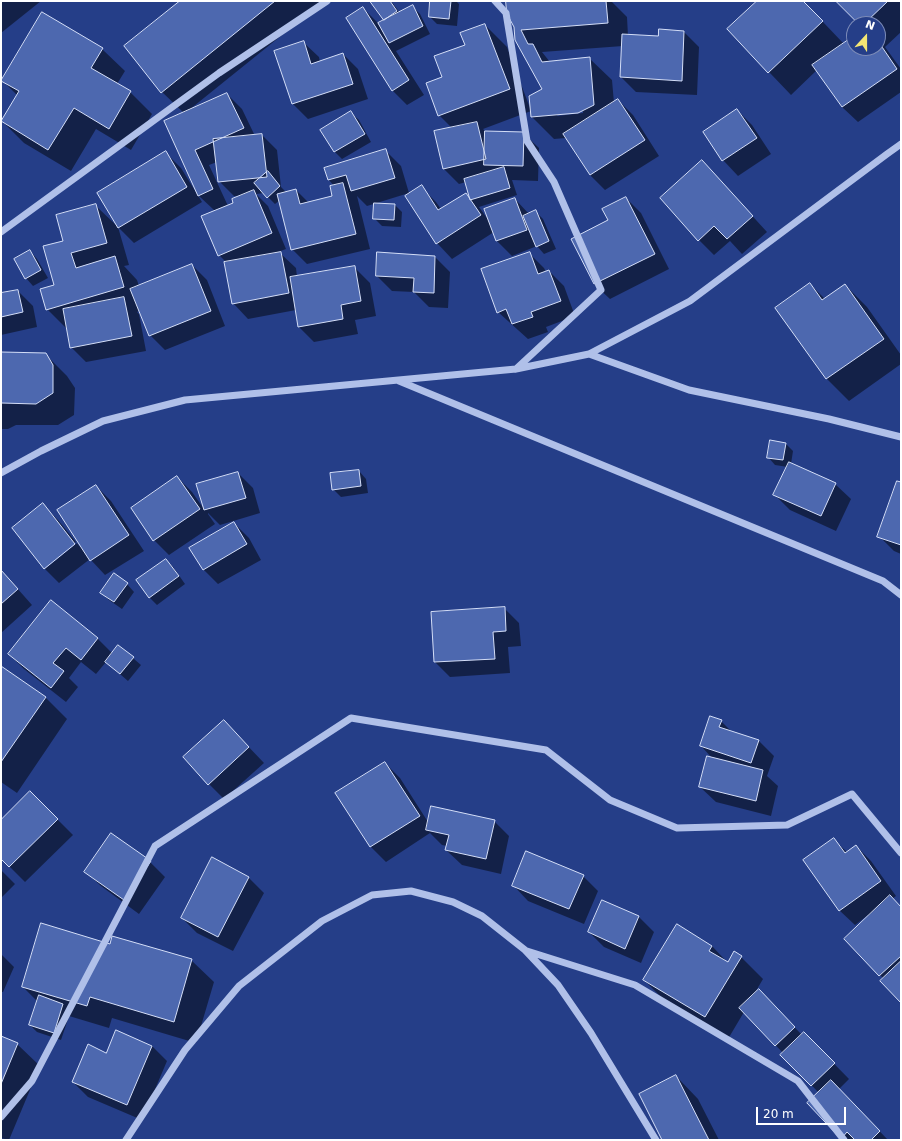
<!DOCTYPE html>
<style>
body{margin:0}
#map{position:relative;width:902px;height:1141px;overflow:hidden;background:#253e88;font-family:"DejaVu Sans",sans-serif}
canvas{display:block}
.frame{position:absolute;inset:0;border:2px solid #fff;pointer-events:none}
.north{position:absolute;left:846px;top:16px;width:40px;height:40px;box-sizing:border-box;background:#253e88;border:1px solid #7c8bb8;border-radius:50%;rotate:21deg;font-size:11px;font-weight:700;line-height:16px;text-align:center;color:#fff}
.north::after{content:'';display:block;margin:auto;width:14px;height:18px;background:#f3e574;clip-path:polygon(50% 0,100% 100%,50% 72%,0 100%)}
.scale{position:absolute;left:756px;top:1107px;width:90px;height:18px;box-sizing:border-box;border:2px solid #fff;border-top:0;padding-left:5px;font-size:12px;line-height:14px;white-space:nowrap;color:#fff;-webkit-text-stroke:3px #253e88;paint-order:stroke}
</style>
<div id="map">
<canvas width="902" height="1141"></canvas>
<div class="frame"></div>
<div class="north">N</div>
<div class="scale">20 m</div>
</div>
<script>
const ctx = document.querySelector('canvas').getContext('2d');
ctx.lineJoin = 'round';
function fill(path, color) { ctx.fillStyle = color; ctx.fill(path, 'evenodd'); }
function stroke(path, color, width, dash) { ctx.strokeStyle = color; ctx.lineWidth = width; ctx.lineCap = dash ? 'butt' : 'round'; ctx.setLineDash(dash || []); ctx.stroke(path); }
fill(new Path2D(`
 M1,1H41L1,33Z
 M181,1L323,2L189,110L227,94L242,109L255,136L262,135L277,150L281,187L286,192L296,190L309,203L334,196V186L329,180L325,168L386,151L401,166L409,193L367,206L357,196L370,249L307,264L292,249L280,200L275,204L264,193L256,194L268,206L286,249L275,253H280L296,268L297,277L355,268L370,283L376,316L355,320L358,334L314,342L299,327L296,310L248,319L233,303L227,263L219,255L215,211L198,195L184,113L162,92ZM217,162L219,181L234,196H241L234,203L228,206L209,165Z
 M372,1H391L400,13L413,7L420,14L430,34L396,51L424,95L407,105L392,90L363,8L378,23L386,20Z
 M431,1H456L459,4L457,26L437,24L430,17Z
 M507,1H611L627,17L628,36L659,38L684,32L699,47L697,95L636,92L621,77L623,46L542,52L550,62L589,58L612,80L614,103L618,100L633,115L659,156L605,190L590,175L566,138L554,139L532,117L531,111L483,129L486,132L523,133L539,148L538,181L512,180L517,195L479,207L489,221L515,199L529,214L535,211L543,219L556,249L544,254L537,246L512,256L497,241L494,232L452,259L437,243L406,196L421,187L436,202L441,209L466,194L472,200L466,182L459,184L444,169L452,128L439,115L443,78L466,45L485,25L507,47L530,108L543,90L515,27ZM583,111V113L557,116L559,113Z
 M758,1H803L844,44L854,37V48H878V24H860L838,1H901V32L885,47L901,69V92L858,122L842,107L817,70L791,95L728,29Z
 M43,13L102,49L125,71L117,84L130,92L152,114L131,150L96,129L71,171L24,143L2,121L18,96L3,81Z
 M303,42L319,57L320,62L343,54L358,69L368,99L308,119L293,104Z
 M737,110L752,125L771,154L738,176L723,160L704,132Z
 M351,113L359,120L371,142L342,159L335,152L322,130Z
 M166,153L181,168L202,202L134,243L119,228L98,193Z
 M702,161L767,232L742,254L730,241L714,255L699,240Z
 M626,198L641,213L669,269L610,299L594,284L609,221Z
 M95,205L118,227L129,265L124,266L137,280L139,286L192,265L207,280L225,326L165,350L150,335L138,310L139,311L137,312L139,314L146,351L86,362L71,347L68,330L47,309L56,286L64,241Z
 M395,205L402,212L401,227L382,226L374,218Z
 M30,251L37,259L48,278L33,286L26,278Z
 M529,253L544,268L546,272L549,271L564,286L575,316L546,327L548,332L528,339L498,312Z
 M435,257L450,272L448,308L429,307L414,292L392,291L377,276Z
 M810,284L825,299L845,285L867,307L901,355V364L849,401L827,379L776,308Z
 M18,291L33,306L37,327L1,335V294Z
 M1,353L45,354L67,376L75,388L74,415L58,425H16L8,429H1Z
 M785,443L793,451L791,464L835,484L851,499L836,531L790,510L775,495L788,467L775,465L768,457Z
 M359,471L366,479L368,493L341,497L333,489Z
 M238,473L253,488L260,513L220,525L208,513V514L215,524L169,555L154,540L132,508L177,477L192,492L204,509Z
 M901,483V554L894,551L879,536Z
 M96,486L111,501L144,551L105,575L90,559L59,583L45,569L77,543L80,547L81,546Z
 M43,505L58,520L76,542L45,567V569L13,528Z
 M234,523L249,538L261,560L218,584L203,569Z
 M166,560L173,567L185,584L157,605L150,598L138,581Z
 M1,570L32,605L1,633Z
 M127,584L134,592L122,609L109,600L102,593Z
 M51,602L98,639L113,654L119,646L141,665L128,681L106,662L96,674L81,662L69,678L78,687L66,702L24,669L9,654Z
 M504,608L519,623L521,646L508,647L510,673L450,677L435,662Z
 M1,667L45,697L67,719L17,793L1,782Z
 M224,721L264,763L224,799L209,784Z
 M721,721L732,732L759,741L774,756L767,776L778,786L771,816L716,802L700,787L713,759L701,746Z
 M385,763L400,778L428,822L494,821L509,836L501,874L462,865L446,850L447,846L442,845L430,833L386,862L371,847Z
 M30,792L73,835L25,882L1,858V821Z
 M834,840L847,852L856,846L871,861L896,896L892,899L901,908V1002L884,979L845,939L869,916L868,915L855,925L839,910Z
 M213,859L249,878L264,893L233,951L197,933L182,918Z
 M150,862L165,877L139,914L101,886L85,871Z
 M1,870L15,884L1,898Z
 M583,876L598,891L584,924L528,901L513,885Z
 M603,901L639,917L654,932L641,963L604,947L589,932Z
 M111,945L191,960L214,982L196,1043L112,1018L109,1028L69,1016L61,1040L37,1032L30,1025L38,1002L23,987Z
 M712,946L728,963L741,957L763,979L753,996L774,1006L802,1035L804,1033L849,1079L839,1089L888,1140H844L819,1093L782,1055L783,1053L744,1012L728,1039L666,1002L644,980Z
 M1,954L14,967L3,992H1Z
 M116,1032L152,1046L167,1061L142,1120L88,1097L73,1082L107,1054Z
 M1,1037L17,1044L40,1066L9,1140L1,1138Z
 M676,1076L698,1099L719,1140H664Z`), '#0007');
const building = new Path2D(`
 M180,1H275L161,93L124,46Z
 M370,1H390L397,11L384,20Z
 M430,1H451L449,19L429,17Z
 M506,1H606L608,23L521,30L528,44H533L542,62L590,57L594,105L578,113L531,117L529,96L542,89L515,40L514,27L507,14Z
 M757,1H803L823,21L768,73L727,29Z
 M836,1H888L864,24H859Z
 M413,5L423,26L389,43L378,23Z
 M363,7L409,80L392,91L346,18Z
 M42,12L103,48L91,68L131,91L109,129L74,108L48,150L1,121L19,91L1,81Z
 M485,24L510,89L438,116L426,83L442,77L434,56L465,45L460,33Z
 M659,29L684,31L682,81L620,77L622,34L658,36Z
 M854,36V48H878V41L897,69L842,107L812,65Z
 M304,41L311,64L343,53L353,84L292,104L274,51Z
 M227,93L244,128L195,150L213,189L198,196L164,121Z
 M618,99L645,140L590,175L563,134Z
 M737,109L757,138L722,161L703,132Z
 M351,111L365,134L334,152L320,130Z
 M477,122L486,159L443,169L434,131Z
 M485,131L524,132L523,166L484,165Z
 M262,134L267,177L218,182L213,139Z
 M386,149L395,178L351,191L346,175L328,180L324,168Z
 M166,151L187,187L118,228L97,193Z
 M702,160L753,216L727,239L714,226L698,241L660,198Z
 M504,167L510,188L470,200L464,179Z
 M268,171L280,186L267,198L254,183Z
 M343,183L356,234L291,250L277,194L296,189L300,204L332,196L330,186Z
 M422,185L438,210L466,193L481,215L436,244L405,196Z
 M254,190L272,233L218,256L201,216L233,203L232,199Z
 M626,197L655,254L594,284L571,239L608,220L602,209Z
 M515,198L527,230L496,241L484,209Z
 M374,203L395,204L394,220L373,219Z
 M96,204L107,243L71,253L76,268L115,256L124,287L46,310L40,289L54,285L43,246L63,241L56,215Z
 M536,210L549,241L536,247L523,216Z
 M30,250L41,270L25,279L14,259Z
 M281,252L289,293L232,304L224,262Z
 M377,252L435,256L434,293L413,292L414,278L376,276Z
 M530,252L538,274L549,270L561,301L531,312L533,317L512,324L506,309L497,313L481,269Z
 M192,264L211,311L149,336L130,289Z
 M355,266L361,301L341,305L343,319L298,327L290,277Z
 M810,283L822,300L845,284L884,339L826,379L775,308Z
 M18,290L23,312L1,317V293Z
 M124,297L132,336L70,348L63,309Z
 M1,352L46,353L53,365V393L36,404L1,403Z
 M770,440L786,443L783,460L767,458Z
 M789,462L836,483L821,516L773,495Z
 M359,470L361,486L332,490L330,473Z
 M238,472L246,498L204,510L196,484Z
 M177,476L200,509L153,541L131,508Z
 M897,481L901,482V545L877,537Z
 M96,485L129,535L90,561L57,510Z
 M43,503L75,544L44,569L12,528Z
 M234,522L247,544L203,570L189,548Z
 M166,559L179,576L149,598L136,580Z
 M1,570L18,589L1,604Z
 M114,573L128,583L114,602L100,593Z
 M51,600L98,638L81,660L66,648L53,663L64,671L51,688L8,654Z
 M505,607L506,631L493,632L495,659L434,662L431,612Z
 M118,645L134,657L120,674L105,662Z
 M1,666L46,697L1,762Z
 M710,716L722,720L719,727L759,740L751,763L700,746Z
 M224,720L249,747L208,785L183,757Z
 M707,756L763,770L756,801L699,787Z
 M385,762L420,816L370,847L335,793Z
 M30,791L58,819L9,867L1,859V820Z
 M431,806L495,820L486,859L445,850L449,835L426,830Z
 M111,833L151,861L124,900L84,872Z
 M834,838L845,853L856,845L881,881L839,911L803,860Z
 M526,851L584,875L569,909L512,886Z
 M212,857L249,877L218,937L181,918Z
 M890,895L901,907V956L879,976L844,939Z
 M602,900L639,916L625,949L588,932Z
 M41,923L110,944L112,936L192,959L174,1022L90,997L87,1006L22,987Z
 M677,924L712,946L709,951L728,962L734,951L742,956L705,1017L643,980Z
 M901,961V1003L880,981Z
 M759,989L795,1027L775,1046L739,1008Z
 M39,995L63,1004L54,1033L29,1025Z
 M116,1030L152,1046L127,1105L72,1082L88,1044L106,1053Z
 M804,1032L835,1063L811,1086L780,1055Z
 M1,1036L18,1043L1,1084Z
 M676,1075L709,1140H662L639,1094Z
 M831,1080L880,1131L871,1140H855L847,1132L841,1139L807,1103Z`);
fill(building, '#4d68af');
stroke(building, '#d4def7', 1);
stroke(new Path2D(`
 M495,1L506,13L527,141L554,182L601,290L516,369
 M1,232L219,73L327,1
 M589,354L689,390L829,419L901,437
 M399,381L883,581L901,595
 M1,473L41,451L103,421L185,400L516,369L589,354L690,301L887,154L901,144
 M527,951L635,985L798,1081L844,1140
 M1,1117L32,1081L155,846L351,718L546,750L610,800L677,828L787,825L852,794L901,853
 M126,1140L185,1050L239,986L322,921L372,895L411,891L453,902L482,916L525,950L558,985L591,1033L656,1140`), '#b0c0e9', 7);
</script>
